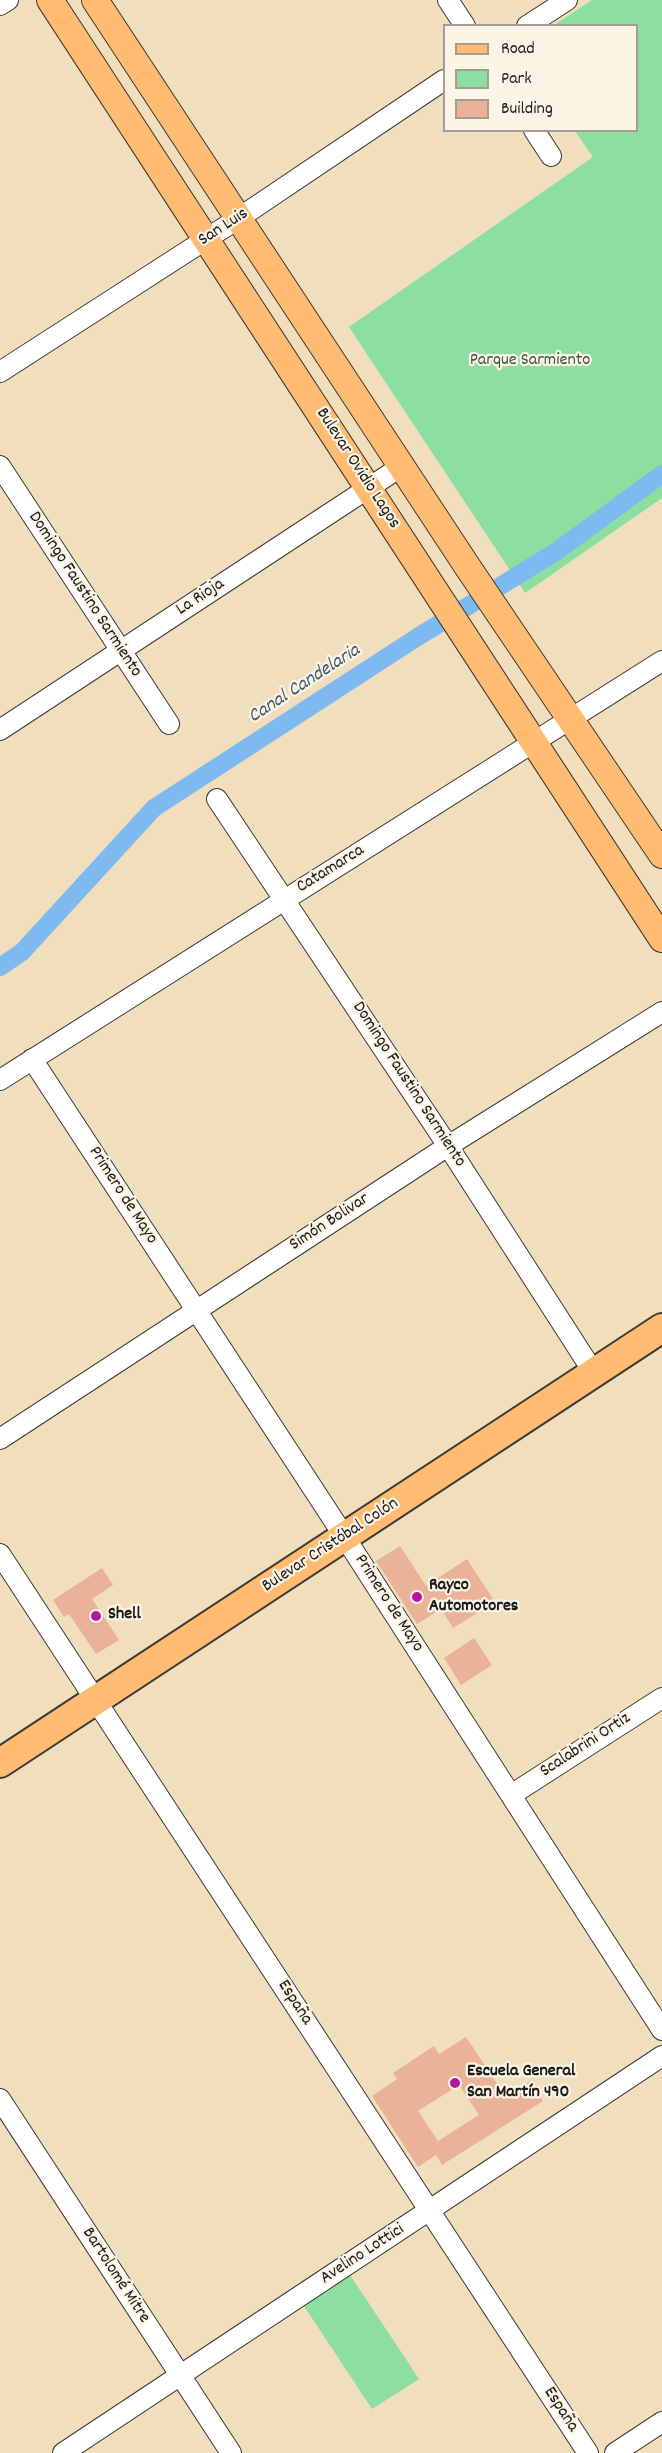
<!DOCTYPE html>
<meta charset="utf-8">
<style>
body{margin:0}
#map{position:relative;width:662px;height:2453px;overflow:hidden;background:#f0debd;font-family:Dekko,sans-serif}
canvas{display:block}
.legend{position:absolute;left:443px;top:24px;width:195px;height:108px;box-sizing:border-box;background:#fcf5e5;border:2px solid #a29e95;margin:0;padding:8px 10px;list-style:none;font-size:18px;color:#1c1c1c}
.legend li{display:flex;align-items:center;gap:12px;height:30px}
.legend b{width:30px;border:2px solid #a29e95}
</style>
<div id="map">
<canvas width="662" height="2453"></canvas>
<ul class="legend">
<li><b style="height:8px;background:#ffbb71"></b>Road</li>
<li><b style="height:16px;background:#8cdfa0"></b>Park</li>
<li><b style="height:16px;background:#e9b299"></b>Building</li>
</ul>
</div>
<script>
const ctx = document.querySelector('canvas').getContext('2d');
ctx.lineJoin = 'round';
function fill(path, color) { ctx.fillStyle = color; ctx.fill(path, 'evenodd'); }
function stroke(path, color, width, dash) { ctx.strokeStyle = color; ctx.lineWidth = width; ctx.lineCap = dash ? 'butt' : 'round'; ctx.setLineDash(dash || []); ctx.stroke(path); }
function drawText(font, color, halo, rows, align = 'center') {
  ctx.font = font + ' Dekko,sans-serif'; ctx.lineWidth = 4.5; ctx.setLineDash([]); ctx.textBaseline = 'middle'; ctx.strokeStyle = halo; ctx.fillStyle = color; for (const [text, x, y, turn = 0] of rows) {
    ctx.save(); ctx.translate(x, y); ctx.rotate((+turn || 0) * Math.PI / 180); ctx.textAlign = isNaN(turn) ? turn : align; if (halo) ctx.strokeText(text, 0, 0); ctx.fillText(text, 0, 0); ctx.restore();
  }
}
fill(new Path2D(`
 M592,0H662V498L525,593L349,327L593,157L575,131L636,130V26L554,25Z
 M348,2272L419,2379L372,2409L302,2303Z`), '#8cdfa0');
stroke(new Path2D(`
 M0,967L22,952L154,808L416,638L557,551L662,474`), '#7eb9ef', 18);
fill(new Path2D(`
 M400,1546L426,1586L467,1559L495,1602L453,1628L441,1609L417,1624L376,1561Z
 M102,1568L113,1585L92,1599L119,1640L96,1654L69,1614L64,1617L53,1600Z
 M474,1638L492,1665L461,1685L444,1658Z
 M466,2037L506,2097L530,2081L543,2101L442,2165L436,2155L418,2167L372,2096L397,2079L393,2073L434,2046L439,2054ZM459,2085L479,2115L438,2141L418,2111Z`), '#e9b299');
const minor = new Path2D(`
 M448,0L465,26
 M0,5L8,0
 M527,26L567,0
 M534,130L551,156
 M0,372L239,218L444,80
 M0,466L169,724
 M0,730L402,466
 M217,799L448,1146L594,1373
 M32,1059L344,1536L662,2030
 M0,1080L662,661
 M0,1439L448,1146L662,1012
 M0,1554L588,2453
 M511,1795L662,1698
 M0,2099L231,2453
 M63,2453L662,2056
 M615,2453L662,2422`);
const major = new Path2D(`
 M50,0L662,939
 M95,0L467,566L662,855`);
const highway = new Path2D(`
 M0,1763L662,1328`);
stroke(minor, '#3c3934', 22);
stroke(major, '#3c3934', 28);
stroke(highway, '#3c3934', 32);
stroke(minor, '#fff', 20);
stroke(major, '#ffbb71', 26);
stroke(highway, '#ffbb71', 28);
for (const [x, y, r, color] of [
 [417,1597,6,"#b5179e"],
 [96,1616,6,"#b5179e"],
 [455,2083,6,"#b5179e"]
]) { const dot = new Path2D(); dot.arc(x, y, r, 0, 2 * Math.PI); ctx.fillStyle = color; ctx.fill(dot); stroke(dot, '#fcf5e5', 2); }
drawText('18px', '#1c1c1c', '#fcf5e5', [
 ["San Luis",224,228,-33],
 ["Bulevar Ovidio Lagos",357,469,57],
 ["Domingo Faustino Sarmiento",84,595,57],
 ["La Rioja",201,598,-33],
 ["Catamarca",331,870,-32],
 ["Domingo Faustino Sarmiento",408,1085,57],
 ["Primero de Mayo",122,1196,57],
 ["Simón Bolivar",330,1223,-33],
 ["Bulevar Cristóbal Colón",331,1546,-33],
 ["Primero de Mayo",388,1604,57],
 ["Scalabrini Ortiz",586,1746,-33],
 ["España",294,2003,57],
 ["Avelino Lottici",363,2255,-33],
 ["Bartolomé Mitre",115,2276,57],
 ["España",560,2410,57]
]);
drawText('18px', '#3e5644', '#fcf5e5', [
 ["Parque Sarmiento",530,362]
]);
drawText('bold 18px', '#1c1c1c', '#fcf5e5', [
 ["Rayco",429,1587],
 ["Automotores",429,1608],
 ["Shell",108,1616],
 ["Escuela General",467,2073],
 ["San Martín 490",467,2094]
], 'left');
drawText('italic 20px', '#435b70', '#fcf5e5', [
 ["Canal Candelaria",305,685,-33]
]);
</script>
